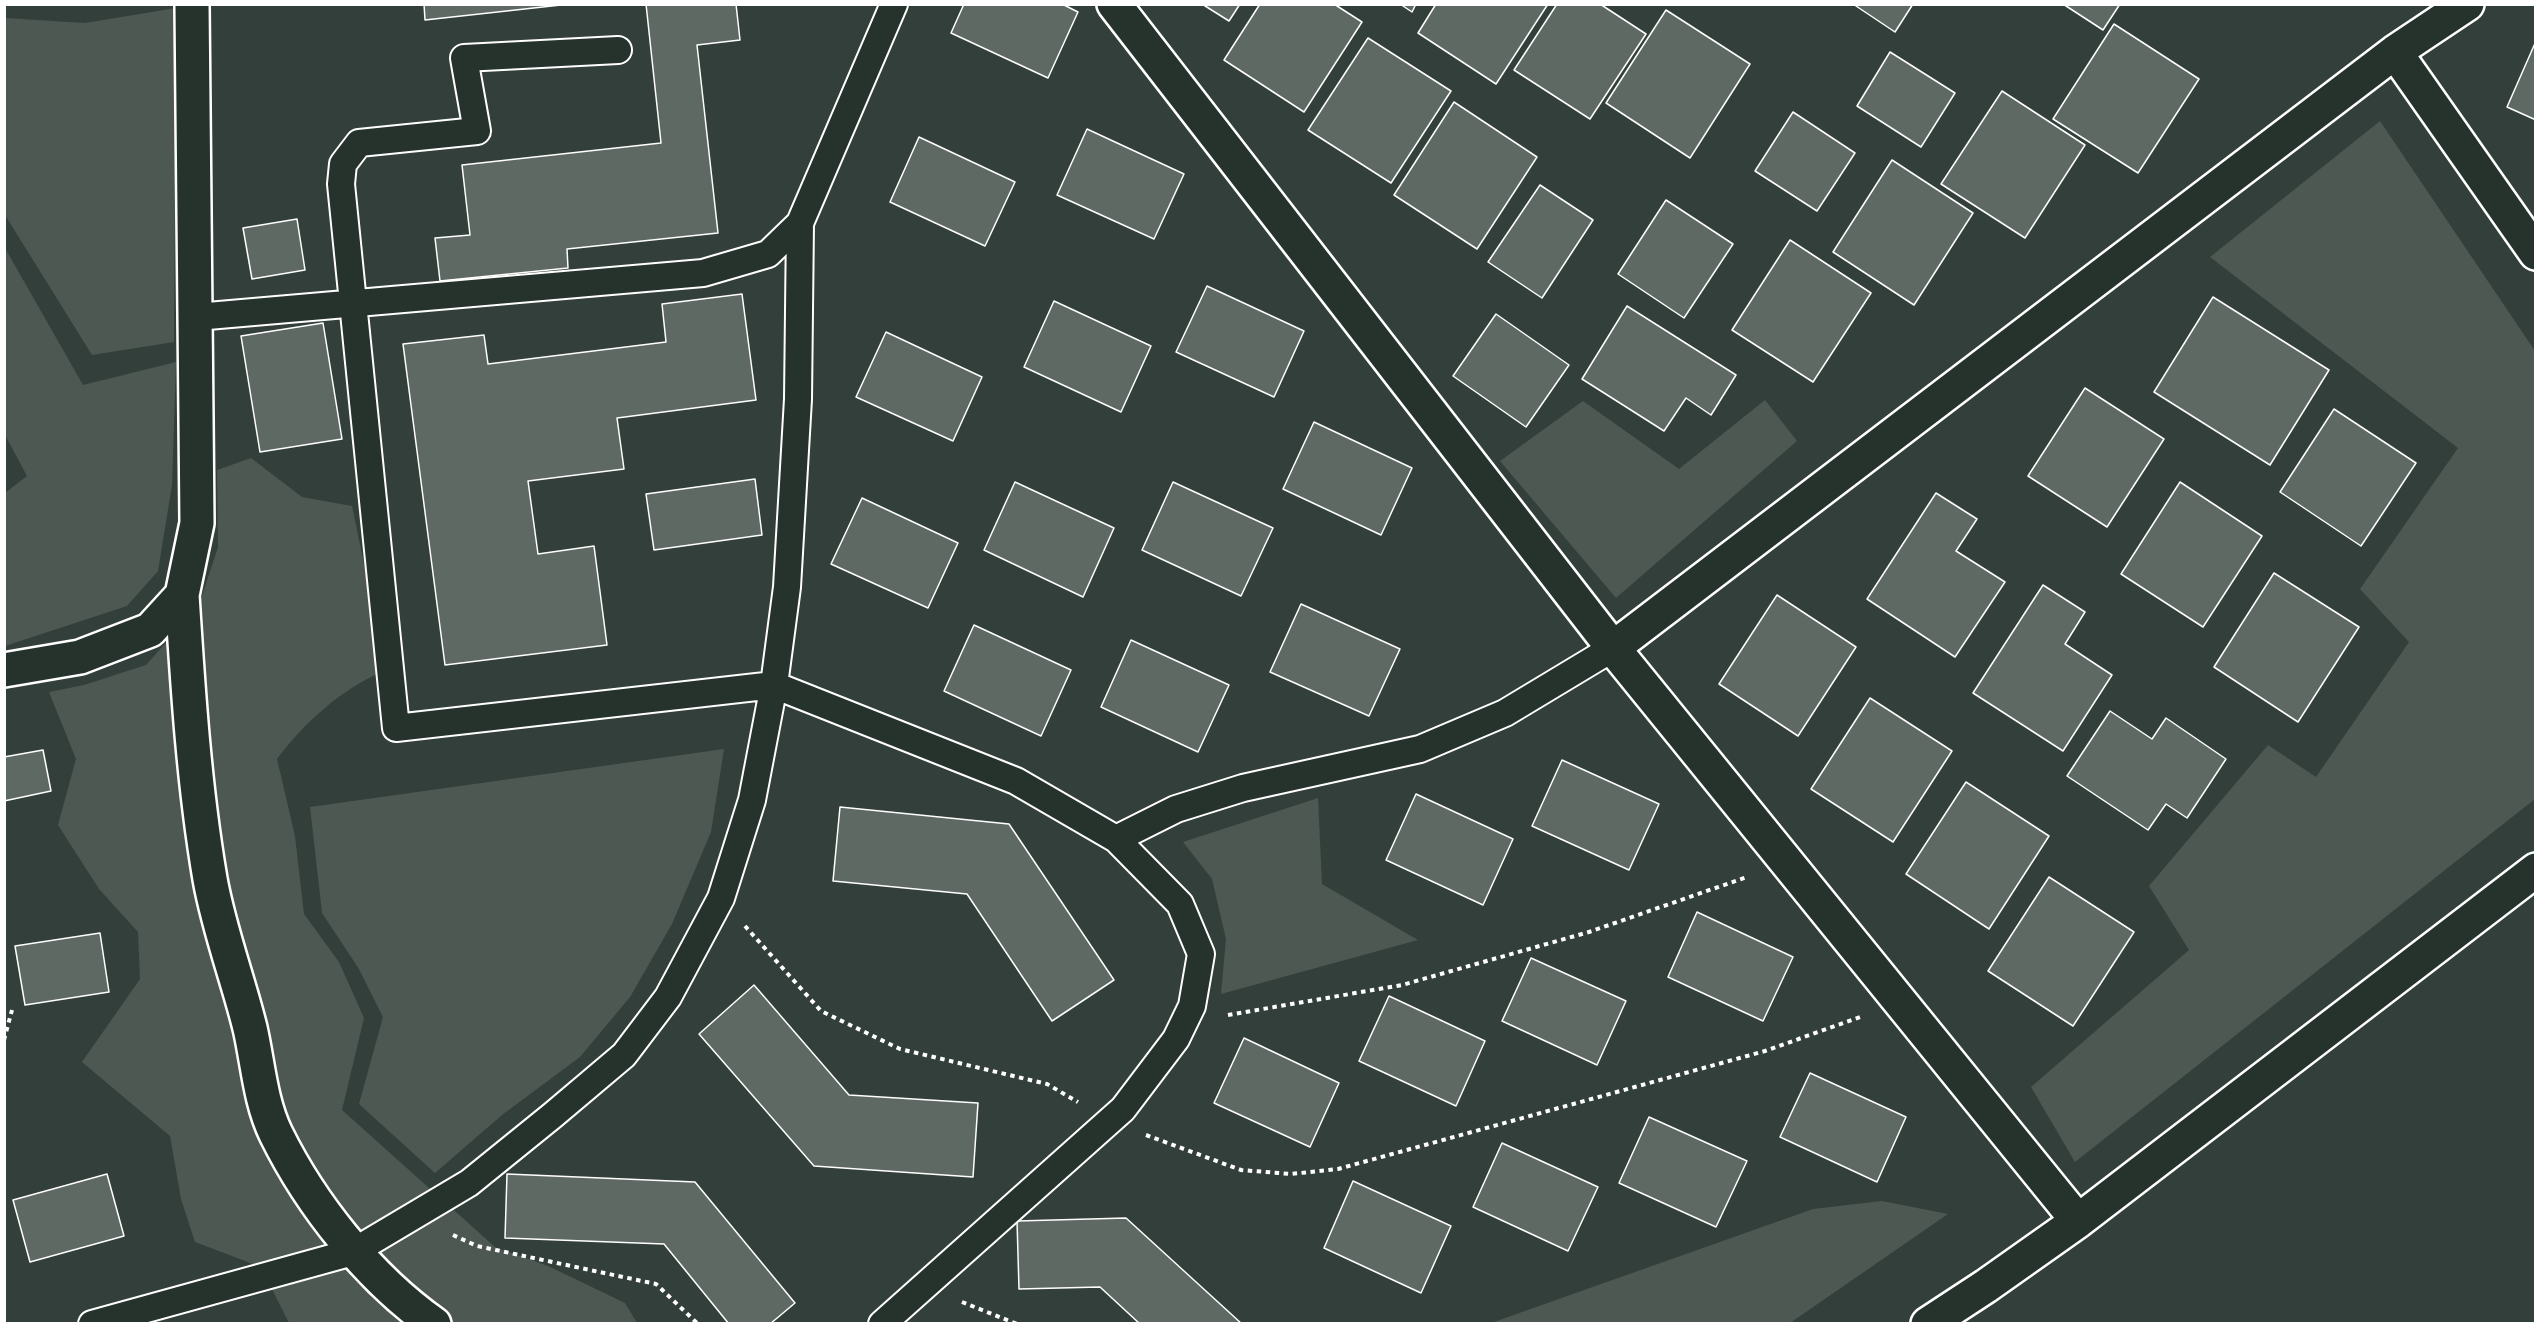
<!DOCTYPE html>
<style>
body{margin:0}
#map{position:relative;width:2540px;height:1328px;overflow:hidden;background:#333f3a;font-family:Sriracha,sans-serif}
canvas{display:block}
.frame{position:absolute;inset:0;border:6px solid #fff;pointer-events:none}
</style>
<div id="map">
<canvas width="2540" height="1328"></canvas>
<div class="frame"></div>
</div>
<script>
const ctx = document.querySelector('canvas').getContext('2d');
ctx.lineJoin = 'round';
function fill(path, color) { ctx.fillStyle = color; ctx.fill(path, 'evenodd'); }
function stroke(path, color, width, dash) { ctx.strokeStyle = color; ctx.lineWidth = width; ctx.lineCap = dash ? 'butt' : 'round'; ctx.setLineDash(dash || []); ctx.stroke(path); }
fill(new Path2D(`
 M176,8L174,342L92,355L5,215V18L85,23Z
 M2380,121L2535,351V799L2075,1162L2031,1087L2189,950L2149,886L2268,745L2316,777L2409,642L2360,589L2458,448L2210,257Z
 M5,248L83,385L176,362L172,485L158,571L127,606L5,646V493L27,476L5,435Z
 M1765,400L1797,441L1616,598L1500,461L1583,401L1679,469Z
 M251,458L302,497L352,506L386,670C341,689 306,721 277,759L295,836L304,914L339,962L364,1018L342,1110L495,1247L548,1266L625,1303L637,1323H289L261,1267L195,1242L181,1199L170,1136L82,1062L140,979L138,932L99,889L58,825L76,759L49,692L84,685L146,665L199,605L218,547L217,470Z
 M724,749L711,832L672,924L630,997L580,1057L502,1115L435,1173L359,1104L383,1017L359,969L322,913L310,807Z
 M1318,798L1322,884L1418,940L1221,994L1226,939L1212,879L1183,842Z
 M1882,1201L1948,1214L1790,1323H1491L1813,1209Z`), '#4d5853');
const building = new Path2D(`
 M424,4H570L425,20Z
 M646,4H736L740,40L697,45L718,233L567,249L568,268L440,281L435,238L470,235L462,165L661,143Z
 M964,4H1062L1078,12L1048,78L951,33Z
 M1202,4H1240L1229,21Z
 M1260,4H1334L1362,22L1304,112L1224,60Z
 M1400,4H1416L1412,12Z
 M1436,4H1548L1496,84L1418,33Z
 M1557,4H1600L1646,34L1590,119L1514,70Z
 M1853,4H1913L1895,32Z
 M2063,4H2120L2103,30Z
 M1666,10L1750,64L1690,158L1606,103Z
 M2114,24L2199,79L2138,173L2053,119Z
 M1368,38L1451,91L1391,183L1308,130Z
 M2536,41V120L2507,107Z
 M1890,52L1955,93L1921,147L1857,106Z
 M2002,91L2085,145L2025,238L1941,184Z
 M1454,102L1537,157L1477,249L1394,195Z
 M1793,112L1855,153L1817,211L1755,171Z
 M1087,129L1184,174L1154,239L1057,195Z
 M919,137L1015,182L985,246L890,202Z
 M1892,160L1973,213L1914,305L1833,252Z
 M1540,185L1593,220L1542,298L1488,262Z
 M1666,200L1733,244L1684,318L1618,274Z
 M297,219L305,270L252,279L243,228Z
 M1790,240L1871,293L1813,382L1732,330Z
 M1207,286L1304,331L1274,397L1176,352Z
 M742,294L756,400L617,418L624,469L528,481L538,554L594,546L607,645L445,665L403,344L484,335L488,364L666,342L662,304Z
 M2213,297L2329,370L2270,465L2154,392Z
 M1054,301L1151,346L1121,412L1024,367Z
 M1627,306L1736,375L1711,415L1686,398L1664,431L1582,379Z
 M1496,314L1569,365L1526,427L1453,376Z
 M323,323L342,439L260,452L241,336Z
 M886,332L982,377L953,441L856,397Z
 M2085,388L2164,439L2107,527L2028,476Z
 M2334,409L2416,463L2361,546L2280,492Z
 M1314,422L1412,468L1381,535L1283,489Z
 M755,479L762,535L654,550L646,494Z
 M1015,482L1114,528L1083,597L984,550Z
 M1173,482L1273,528L1241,596L1142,550Z
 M2180,482L2262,536L2203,627L2121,574Z
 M1936,493L1977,519L1956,551L2005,582L1955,657L1867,599Z
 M862,498L958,543L928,608L831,564Z
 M2274,573L2359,627L2298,722L2214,667Z
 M2043,585L2085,612L2065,644L2112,675L2063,751L1973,693Z
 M1777,595L1856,647L1798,736L1719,684Z
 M1301,604L1400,649L1369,716L1270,672Z
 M974,625L1071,670L1041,736L944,691Z
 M1131,640L1229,685L1198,752L1101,707Z
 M1870,698L1952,751L1893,842L1811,789Z
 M2110,711L2152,739L2166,718L2226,759L2187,818L2166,804L2148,830L2067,776Z
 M43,750L51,791L4,801V757Z
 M1562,760L1659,804L1629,870L1532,826Z
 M1966,782L2049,836L1989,929L1906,874Z
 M1416,794L1513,839L1483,905L1386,860Z
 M840,807L1009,824L1114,980L1052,1021L967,894L833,881Z
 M2049,877L2134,932L2073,1026L1988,971Z
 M1697,912L1793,957L1763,1021L1668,977Z
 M100,933L109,992L25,1005L15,946Z
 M1531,958L1626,1001L1597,1065L1502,1021Z
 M754,985L849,1095L978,1103L973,1177L814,1166L699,1034Z
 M1389,996L1485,1041L1456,1106L1359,1061Z
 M1244,1038L1339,1083L1310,1147L1214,1103Z
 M1810,1073L1906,1117L1877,1182L1780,1137Z
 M1649,1117L1747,1161L1716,1227L1619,1183Z
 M1502,1143L1598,1187L1568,1251L1473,1207Z
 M107,1174L124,1236L30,1262L13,1200Z
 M507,1174L695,1182L795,1303L770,1324H729L664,1244L505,1238Z
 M1353,1181L1451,1226L1421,1293L1324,1248Z
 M1126,1218L1242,1324H1140L1100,1287L1019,1289L1017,1221Z`);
fill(building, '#5f6964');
stroke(building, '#fff', 1.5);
const lane = new Path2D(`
 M618,50L464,58L477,131L359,143L343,164L341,184L396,728L774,685L1016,781L1116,839L1180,904L1201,954L1192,1006L1176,1039L1123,1109L882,1324
 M196,317L703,273L768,254L800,223L894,4
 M1116,839L1176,809L1243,788L1420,749L1505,713L1613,648
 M92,1324L353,1252L469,1183L553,1115L624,1055L668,997L721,898L752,800L774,685L787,587L798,399L800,223`);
const street = new Path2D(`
 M1114,4L1613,648L2078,1221
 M2395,52L2536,253
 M182,595C188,690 194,785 210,879C219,930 238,979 250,1028C258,1063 260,1101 276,1134C311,1205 369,1278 434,1324
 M1613,648L2395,52L2467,4
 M4,670L80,657L150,630L182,595L197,523L192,4
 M1928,1324L1986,1286L2078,1221L2536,870`);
stroke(lane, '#fff', 30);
stroke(street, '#fff', 38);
stroke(new Path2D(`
 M745,926L821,1011L900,1049L1047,1084L1078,1102
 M1228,1015L1402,985L1589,932L1747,877
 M4,1040L12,1010
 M1146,1135L1241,1170L1291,1174L1338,1169L1765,1051L1860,1017
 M453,1235L477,1246L656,1284L698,1324
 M962,1302L1017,1324`), '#fff', 4, [4.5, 4.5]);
stroke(lane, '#26332d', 26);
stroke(street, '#26332d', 33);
</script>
